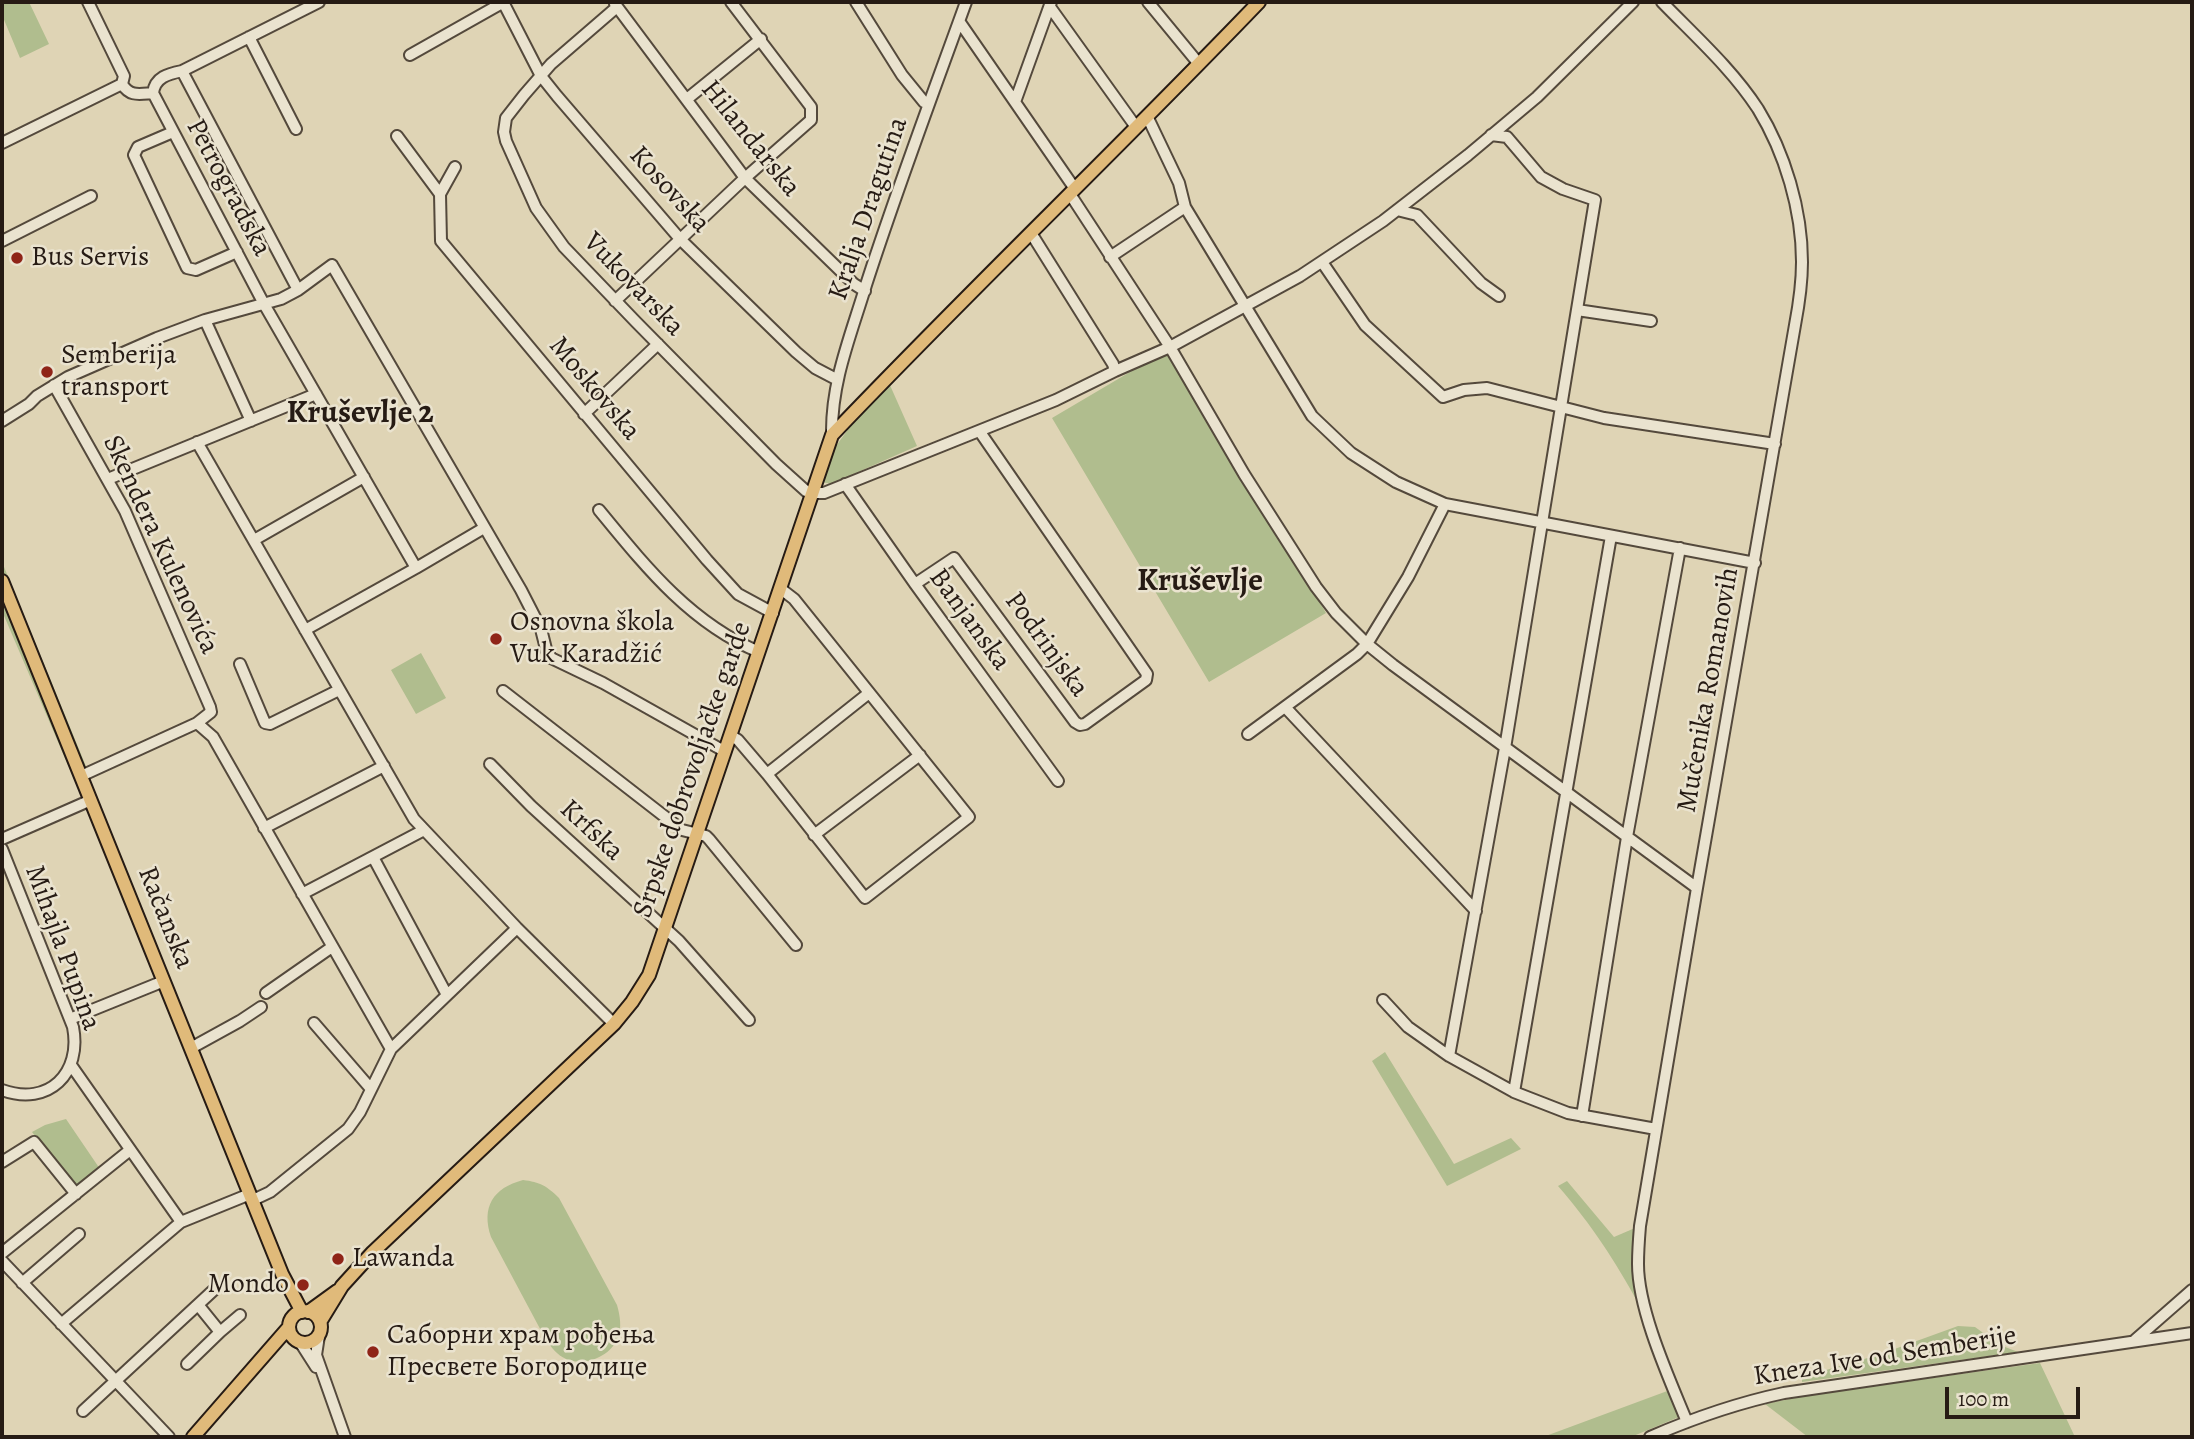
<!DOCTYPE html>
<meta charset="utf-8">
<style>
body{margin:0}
#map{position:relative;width:2194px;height:1439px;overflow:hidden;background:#dfd4b5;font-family:Alegreya,serif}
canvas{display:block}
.frame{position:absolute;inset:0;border:4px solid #261b14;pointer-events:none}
.scale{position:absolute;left:1945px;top:1387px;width:135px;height:32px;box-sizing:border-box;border:4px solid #261b14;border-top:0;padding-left:9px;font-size:21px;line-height:24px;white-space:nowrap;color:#261b14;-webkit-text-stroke:5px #eae3cf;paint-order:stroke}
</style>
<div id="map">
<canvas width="2194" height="1439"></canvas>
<div class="frame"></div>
<div class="scale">100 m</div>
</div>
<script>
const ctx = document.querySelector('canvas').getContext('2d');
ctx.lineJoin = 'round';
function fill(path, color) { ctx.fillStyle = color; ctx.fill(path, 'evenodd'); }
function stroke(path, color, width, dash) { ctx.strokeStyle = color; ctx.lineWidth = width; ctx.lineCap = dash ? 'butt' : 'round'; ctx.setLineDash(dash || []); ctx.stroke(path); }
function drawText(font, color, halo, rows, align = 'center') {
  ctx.font = font + ' Alegreya,serif'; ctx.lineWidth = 5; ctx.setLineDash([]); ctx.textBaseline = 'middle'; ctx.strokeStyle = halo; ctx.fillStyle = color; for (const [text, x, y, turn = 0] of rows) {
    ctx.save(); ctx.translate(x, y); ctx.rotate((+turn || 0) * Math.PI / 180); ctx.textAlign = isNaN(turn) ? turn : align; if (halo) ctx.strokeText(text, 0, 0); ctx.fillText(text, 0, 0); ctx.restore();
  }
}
fill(new Path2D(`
 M2,2H29L49,44L20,58L2,15Z
 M1169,349L1326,613L1209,682L1052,418Z
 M889,383L917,446L831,484L822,482L836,446L862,410Z
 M2,562L88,771L73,777L2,611Z
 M421,653L446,698L416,714L391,670Z
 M1385,1052L1454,1164L1511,1138L1521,1149L1447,1186L1372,1061Z
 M66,1119L100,1169L77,1185L72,1184L32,1132L45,1125Z
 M523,1180C540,1182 547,1186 559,1198L617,1305C620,1315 622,1328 618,1338C610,1357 584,1367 566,1359C557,1355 552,1348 546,1340L491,1237C481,1207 493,1188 523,1180Z
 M1567,1181L1614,1237L1635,1228L1640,1306C1615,1261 1592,1225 1558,1186Z
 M1958,1326L1975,1327L2000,1345L2018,1352L1802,1382V1377L1878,1355Z
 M2040,1363L2075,1437H1808L1765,1404L1809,1395Z
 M1670,1390L1679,1417L1631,1437H1543Z`), '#b0bd8e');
const minor = new Path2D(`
 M88,2L124,76L122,84
 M503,2L541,76L557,96L680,239L796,352L815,368L836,379
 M856,2L902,75L924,102L928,104
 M1148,2L1199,64
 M1662,2C1695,36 1732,69 1758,109C1785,153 1802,210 1802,262C1802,283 1799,304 1795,325L1697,888L1640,1226C1639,1238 1638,1252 1638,1264C1638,1310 1669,1378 1687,1422
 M615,4L745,178L854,284L865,291
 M617,7L551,64L524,95L506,118L504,132L506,141L536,208L564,247L636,322L776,464L806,491L813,493H824L1056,400L1115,371L1170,347L1300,276L1383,221L1468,155L1537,97L1633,2
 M1050,7L1136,127
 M959,21L1075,189
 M249,37L296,129
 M410,55L504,2
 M182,71L298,290
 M122,84C130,97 139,94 153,93
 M687,99L761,39
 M1015,102L1051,2
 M1147,116L1179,183L1185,207
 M173,132L138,147L134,155L187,268L196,270L237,252
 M397,136L440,194
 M2,143L122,84
 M455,167L440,194L441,241L707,560L738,594L773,613
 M1070,194L1170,347L1244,474L1316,587L1336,613L1367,644L1393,665L1697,888
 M1397,210L1417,215L1481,283L1499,296
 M1031,233L1113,364L1115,371
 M2,241L91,196
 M1110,257L1185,207L1312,416L1351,453L1396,482L1445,504L1755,563
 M1322,262L1365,325L1443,397L1464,390L1487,388L1604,418L1775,444
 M615,301L745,178L811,120V107L731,2
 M1577,310L1651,321
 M205,320L251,421
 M54,385L125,511L210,707L211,712L197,723
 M584,414L658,344
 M2,421L29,404L37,396L68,377L157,338L205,320L281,299L298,290L332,265L521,590L541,629L546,649L551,658L603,683L724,751
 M832,435C831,382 851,335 866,285C897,189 932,96 966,2
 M197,442L414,819L517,928L614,1024
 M108,479L316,394
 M845,484L915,584L1058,781
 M599,510C645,566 690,623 759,652
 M254,540L364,477
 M416,568L484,528
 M915,584L954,558L1075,722L1080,725L1085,724L1146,680L1147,674L980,432
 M305,630L416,568L264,304L153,93C155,77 168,74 182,71L319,2
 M240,664L262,716L265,723L270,724L339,690
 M503,691L682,830L706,836L709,839L796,945
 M1285,707L1476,911
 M1248,734L1357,654L1367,644L1408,577L1445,504
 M730,735L738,740L767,774L865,898L969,817L794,599L781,589
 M490,764L531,806L679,941L749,1020
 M767,774L869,693
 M81,776L197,723L213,737L391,1049
 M264,828L384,766
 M814,835L920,755
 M2,839L91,800
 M2,849L73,1027C82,1073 49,1107 2,1090
 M373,857L447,995
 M302,894L424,830
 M266,993L332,947
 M1383,1000L1408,1027L1449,1056L1514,1092L1568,1113L1656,1129
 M70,1019L164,981
 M314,1023L371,1089
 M191,1048L240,1021L261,1007
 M1449,1056L1505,748L1595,200L1563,189L1541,177L1507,137L1491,135
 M71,1065L181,1222
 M1514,1092L1611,536
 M1582,1116L1627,837L1680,548
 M2,1162L34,1142L76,1194
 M253,1200L270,1192L348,1129L360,1112L391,1049L517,928
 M2,1253L130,1150
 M2,1261L169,1437
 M22,1283L79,1234
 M61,1324L181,1222L250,1194
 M220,1332L240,1315
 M319,1336L316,1355L345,1437
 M2135,1340L2192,1290
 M300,1342L316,1367
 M187,1364L220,1332L199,1306
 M83,1411L217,1287
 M1650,1437C1694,1418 1737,1403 1784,1393L2192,1333`);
const major = new Path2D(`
 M2,581L282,1274L302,1312
 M289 1327a16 16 0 1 1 32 0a16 16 0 1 1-32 0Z
 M308,1312L337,1291
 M320,1322L342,1286L373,1252L614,1024L632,1002L649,975L832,435C972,288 1119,148 1259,2
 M193,1437L289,1327`);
stroke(minor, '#54493c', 14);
stroke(major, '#261b14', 16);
stroke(minor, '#eae3cf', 10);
stroke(major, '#e0ba7a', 12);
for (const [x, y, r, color] of [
 [17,258,7,"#8f2418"],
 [47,372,7,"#8f2418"],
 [496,639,7,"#8f2418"],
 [338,1259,7,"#8f2418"],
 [303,1285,7,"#8f2418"],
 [373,1352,7,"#8f2418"]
]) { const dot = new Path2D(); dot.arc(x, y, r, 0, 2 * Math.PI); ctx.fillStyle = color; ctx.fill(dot); stroke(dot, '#eae3cf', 2.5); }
drawText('28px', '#261b14', '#eae3cf', [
 ["Hilandarska",750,139,51],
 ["Petrogradska",228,188,62],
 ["Kosovska",669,190,48],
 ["Kralja Dragutina",869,209,-71],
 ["Vukovarska",633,285,46],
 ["Moskovska",594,389,50],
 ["Skendera Kulenovića",160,545,65],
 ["Banjanska",969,620,54],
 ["Podrinjska",1046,645,54],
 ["Mučenika Romanovih",1709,690,-80],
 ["Srpske dobrovoljačke garde",693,770,-71],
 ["Krfska",591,831,43],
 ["Račanska",165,918,68],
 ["Mihajla Pupina",62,948,70],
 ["Kneza Ive od Semberije",1885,1357,-9]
]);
drawText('28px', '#261b14', '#eae3cf', [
 ["Bus Servis",31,258],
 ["Semberija",61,356],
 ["transport",61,388],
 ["Osnovna škola",510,623],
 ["Vuk Karadžić",510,655],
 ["Lawanda",352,1259],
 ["Mondo",289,1285,"right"],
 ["Саборни храм рођења",387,1336],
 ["Пресвете Богородице",387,1368]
], 'left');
drawText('bold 32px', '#261b14', '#eae3cf', [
 ["Kruševlje 2",360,414],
 ["Kruševlje",1200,582]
]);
</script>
